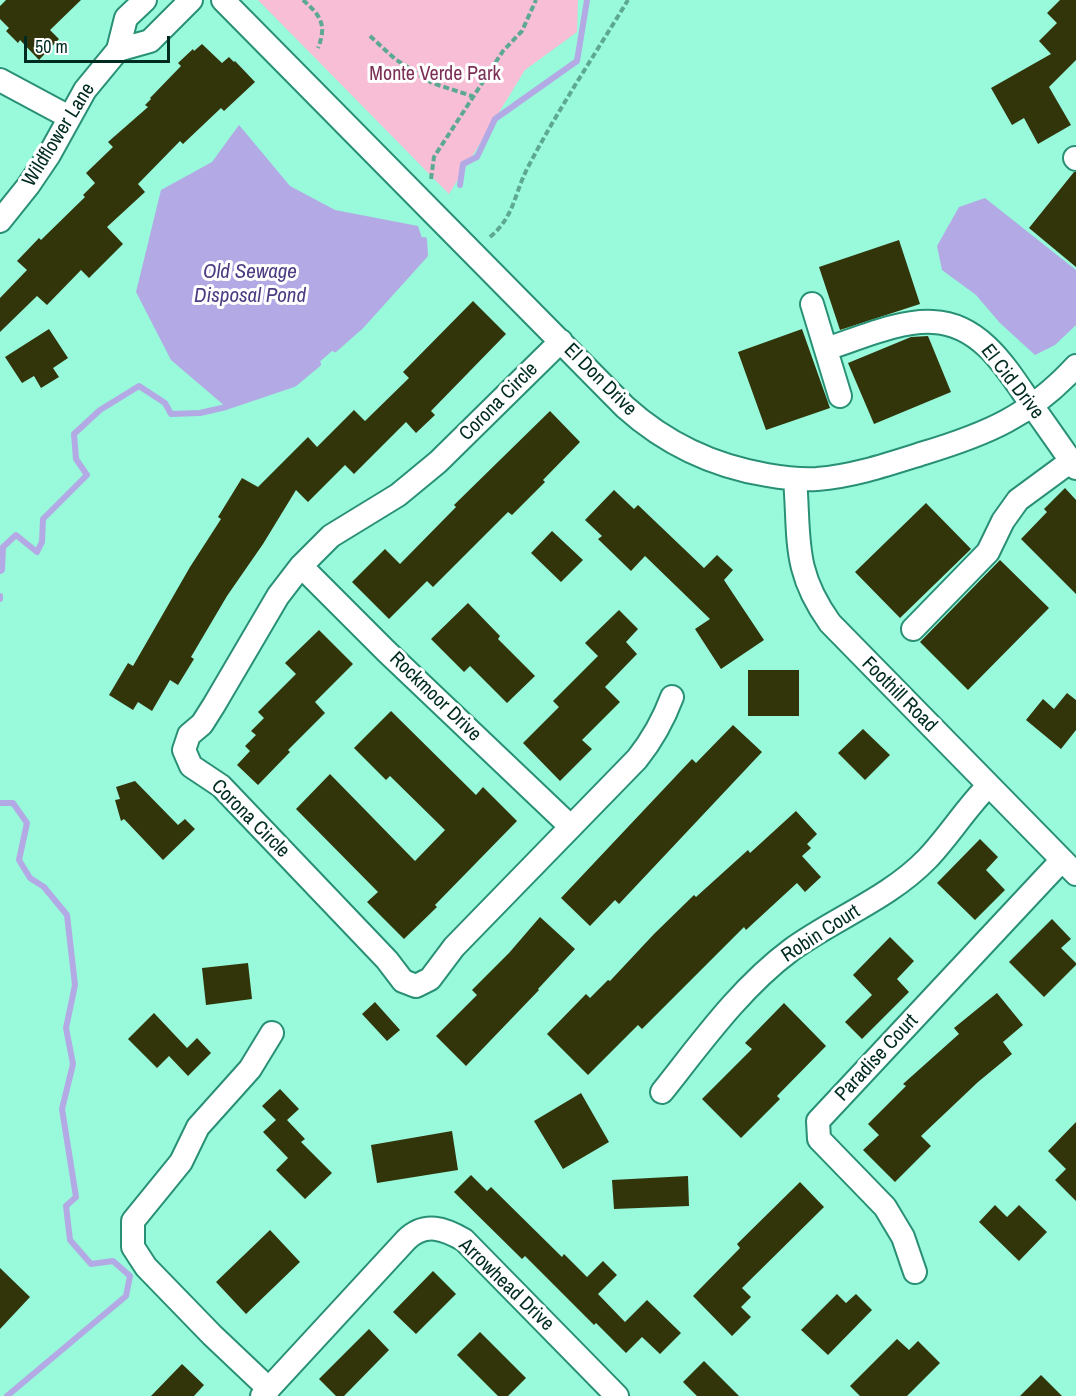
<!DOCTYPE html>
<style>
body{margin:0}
#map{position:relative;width:1076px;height:1396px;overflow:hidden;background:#99f9db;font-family:"Archivo Narrow",sans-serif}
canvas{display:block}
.scale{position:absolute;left:24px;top:36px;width:146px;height:27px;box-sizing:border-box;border:3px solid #002b21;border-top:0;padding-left:8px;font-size:18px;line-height:21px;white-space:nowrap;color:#002b21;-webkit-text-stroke:4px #fff;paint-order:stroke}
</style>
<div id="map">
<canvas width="1076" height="1396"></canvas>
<div class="scale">50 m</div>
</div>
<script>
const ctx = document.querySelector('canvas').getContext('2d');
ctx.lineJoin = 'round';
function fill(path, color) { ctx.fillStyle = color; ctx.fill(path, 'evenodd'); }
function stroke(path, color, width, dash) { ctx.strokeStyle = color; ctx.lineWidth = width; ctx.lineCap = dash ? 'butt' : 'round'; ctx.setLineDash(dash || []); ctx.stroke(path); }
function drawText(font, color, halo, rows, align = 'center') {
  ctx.font = font + ' "Archivo Narrow",sans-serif'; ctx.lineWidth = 6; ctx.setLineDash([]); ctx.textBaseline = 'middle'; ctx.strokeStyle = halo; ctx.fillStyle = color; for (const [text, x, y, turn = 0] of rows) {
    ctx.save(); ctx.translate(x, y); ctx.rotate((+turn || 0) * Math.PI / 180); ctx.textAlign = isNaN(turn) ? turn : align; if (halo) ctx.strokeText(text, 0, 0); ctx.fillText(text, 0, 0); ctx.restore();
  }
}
fill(new Path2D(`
 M258,0H578L577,32L525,70L449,194Z`), '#f7bed5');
fill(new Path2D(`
 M239,125L290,186L335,210L418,226L427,253L361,326L294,384L226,407L171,360L136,292L161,190L212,162Z
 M985,198L1076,270V325L1055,345L1035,355L1000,323L976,295L942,270L937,246L959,207Z`), '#b3a9e4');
stroke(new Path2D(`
 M460,185L463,164L477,157L495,119L577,61L587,0
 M335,349L361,326L425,255L424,240
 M0,571L2,570L3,547L16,535L37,552L42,542L43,519L87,475L76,459L74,434L100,410L139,386L165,403L171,414L200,413L226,407L294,384L318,364
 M0,596V599
 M0,803H13L27,823L19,860L30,878L44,887L67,915L75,985L66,1028L73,1064L62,1109L76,1197L66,1206L70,1240L91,1264L113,1261L130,1276L126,1296L7,1396`), '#b3a9e4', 6);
fill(new Path2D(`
 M6,0H81L50,30L59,39L39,60L20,40L18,43L6,31L9,28L0,19V6Z
 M1060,0H1076V60L1049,87L1071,125L1038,144L1024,118L1012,125L991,88L1051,54L1039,41L1057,23L1047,13Z
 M202,44L222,63L229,57L234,62L235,61L255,82L224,111L221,108L183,144L180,141L138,184L145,192L107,227L123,244L89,278L81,270L47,305L37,296L0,332V298L27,270L17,261L39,238L41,240L85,197L83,195L95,183L86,173L113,147L108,142L148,107L145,105L151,99L150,98L181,66L178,63L193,49L194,51Z
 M1074,172H1076V267L1029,228Z
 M899,240L920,304L840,330L819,267Z
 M473,301L506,334L431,411L435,415L416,433L406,422L354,474L345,465L308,502L296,490L263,544L227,596L191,657L194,659L178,685L170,680L152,711L138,702L133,710L109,695L128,663L133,666L190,567L221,519L218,517L242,478L258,487L308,437L317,447L354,410L365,421L409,378L403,372Z
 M49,329L68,358L53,368L59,377L41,388L34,376L22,383L5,357Z
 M802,329L830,408L766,430L738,352Z
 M928,336L951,392L874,424L848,363L911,337Z
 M550,411L580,442L543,480L545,482L512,515L508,512L433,587L427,581L389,619L352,582L385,549L400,564L456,507L454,505Z
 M1065,488L1076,500V594L1021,539L1047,512L1044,509Z
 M614,490L634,509L638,505L704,568L717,555L733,570L724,580L764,640L721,669L695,629L710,619L645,556L631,571L598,539L602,536L585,520Z
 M926,503L971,549L900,618L855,572Z
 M552,531L583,560L561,582L531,553Z
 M1000,560L1049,608L968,690L920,642Z
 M468,603L500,636L498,639L535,676L507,703L470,666L464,672L431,639Z
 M619,610L638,629L626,642L637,654L605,687L620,702L582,740L592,749L560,781L523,743L559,707L553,701L598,656L585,643Z
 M319,630L353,664L315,702L325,713L288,750L290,752L258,785L237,765L250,751L245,746L256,735L251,731L264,718L258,712L296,674L285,663Z
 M748,670H799V716H748Z
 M1067,693L1076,700V730L1061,749L1026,720L1043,699L1054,709Z
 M391,711L476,795L483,787L517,821L435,905L437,907L404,939L367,902L378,892L296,809L330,774L415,861L445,830L390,776L386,780L354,748Z
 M733,725L762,752L619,904L615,900L590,926L561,898L692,759L696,763Z
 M863,729L890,755L865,780L838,753Z
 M135,781L178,825L185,819L195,829L163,860L124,819L121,821L115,800L120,799L116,787Z
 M796,811L817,834L807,844L811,848L802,856L821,877L805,892L797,883L746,930L744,927L642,1029L638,1025L588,1075L547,1034L586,994L590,998L608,980L610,981L654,934L694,895L696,897L748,850L750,853Z
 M980,839L998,857L986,870L1005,890L975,920L937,883Z
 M540,917L575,949L538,989L539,990L466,1066L436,1036L477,995L472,990L509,953Z
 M1052,919L1071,939L1061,948L1076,963V965L1044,997L1009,962Z
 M890,937L914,961L897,979L909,992L862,1039L845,1022L872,995L853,975Z
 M248,963L252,999L206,1005L202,968Z
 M997,993L1023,1025L1003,1042L1012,1054L978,1082L921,1136L931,1146L895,1182L863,1150L879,1135L868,1124L906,1086L903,1084L959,1034L954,1028Z
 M375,1002L400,1030L387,1041L362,1014Z
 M784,1003L826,1046L777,1096L780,1099L741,1138L702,1099L752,1049L745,1043Z
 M154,1013L187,1048L197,1038L211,1053L188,1076L169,1056L157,1068L128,1039Z
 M280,1089L299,1109L287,1120L305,1139L301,1142L332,1173L305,1199L276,1170L288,1158L263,1132L276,1120L262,1106Z
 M581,1093L609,1142L563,1169L534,1121Z
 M1076,1122V1201L1055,1180L1066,1169L1048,1151Z
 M452,1131L458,1170L377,1183L371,1145Z
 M471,1175L487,1191L491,1187L562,1257L564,1254L587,1277L603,1261L617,1275L598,1294L625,1322L647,1300L681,1333L660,1354L642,1337L626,1353L596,1323L594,1325L525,1256L522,1259L454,1192Z
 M688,1176L689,1206L614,1209L612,1180Z
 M800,1182L824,1207L742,1288L751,1297L741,1307L751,1317L732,1336L693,1296L740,1248L737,1244Z
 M995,1205L1007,1217L1019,1205L1047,1232L1019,1261L979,1222Z
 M270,1230L300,1262L246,1314L216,1282Z
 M0,1268L30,1297L0,1329Z
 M433,1271L456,1294L416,1334L393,1312Z
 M837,1294L846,1303L856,1294L872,1310L828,1355L801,1330Z
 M369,1329L389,1350L344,1396H336L319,1379Z
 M480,1332L526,1378L508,1396H498L457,1355Z
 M897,1339L909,1350L918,1341L940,1363L907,1396H860L850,1386Z
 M704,1361L739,1396H697L683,1382Z
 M182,1364L204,1385L194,1396H151Z
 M1041,1375L1062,1396H1020Z`), '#32340a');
const minor = new Path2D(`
 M223,0L625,407C666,444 713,466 767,475C784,478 800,480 817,479C854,476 889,464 924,453C987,434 1030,416 1076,366
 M118,50L150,41L191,0
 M0,80L69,117
 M1075,158L1076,159
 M0,221L28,186L49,155L85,90L118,50L126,18L145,0
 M812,304L840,396
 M561,341L438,462L398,495L331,536L301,566L278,596L214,705L202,724L189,735L184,750L191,766L221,786L387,960L403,981L416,986L430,979L454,947L637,759C653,739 663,721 672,697
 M826,349C858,339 899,320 933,322C981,324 1007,369 1031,404C1046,425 1061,447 1076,468
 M795,479C800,539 792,570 830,623L1076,874
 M301,566L386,651L570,826
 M913,629L988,552L1003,521L1018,500L1071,461
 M662,1092C701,1043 740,988 791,950C835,918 888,899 927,859C949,836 966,808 988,786
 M915,1272L903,1237L885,1207L819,1139L818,1121L1062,860
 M269,1389L212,1335L146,1267L133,1247V1221L181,1162L198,1127L250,1069L272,1033
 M262,1396L406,1240C425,1221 445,1229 464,1240L617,1396`);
stroke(minor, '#299076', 26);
stroke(new Path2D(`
 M303,0C321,16 327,25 318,48
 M370,36L395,59L432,83L472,96
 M431,179L434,157L503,51L522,31L536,0
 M490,237C514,217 514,195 527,169C557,111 594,56 628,0`), '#5ca891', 4, [6, 3]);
stroke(minor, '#fff', 22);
drawText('20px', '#7c2f55', '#fff', [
 ["Monte Verde Park",435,75]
]);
drawText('20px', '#002b21', '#fff', [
 ["Wildflower Lane",59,135,-58],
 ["El Don Drive",600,380,45],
 ["El Cid Drive",1012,382,52],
 ["Corona Circle",499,402,-45],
 ["Foothill Road",899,695,45],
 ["Rockmoor Drive",435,697,44],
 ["Corona Circle",250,819,45],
 ["Robin Court",821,934,-33],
 ["Paradise Court",877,1058,-47],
 ["Arrowhead Drive",506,1285,44]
]);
drawText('italic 21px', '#4e3c83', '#fff', [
 ["Old Sewage",250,272],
 ["Disposal Pond",250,296]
]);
</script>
